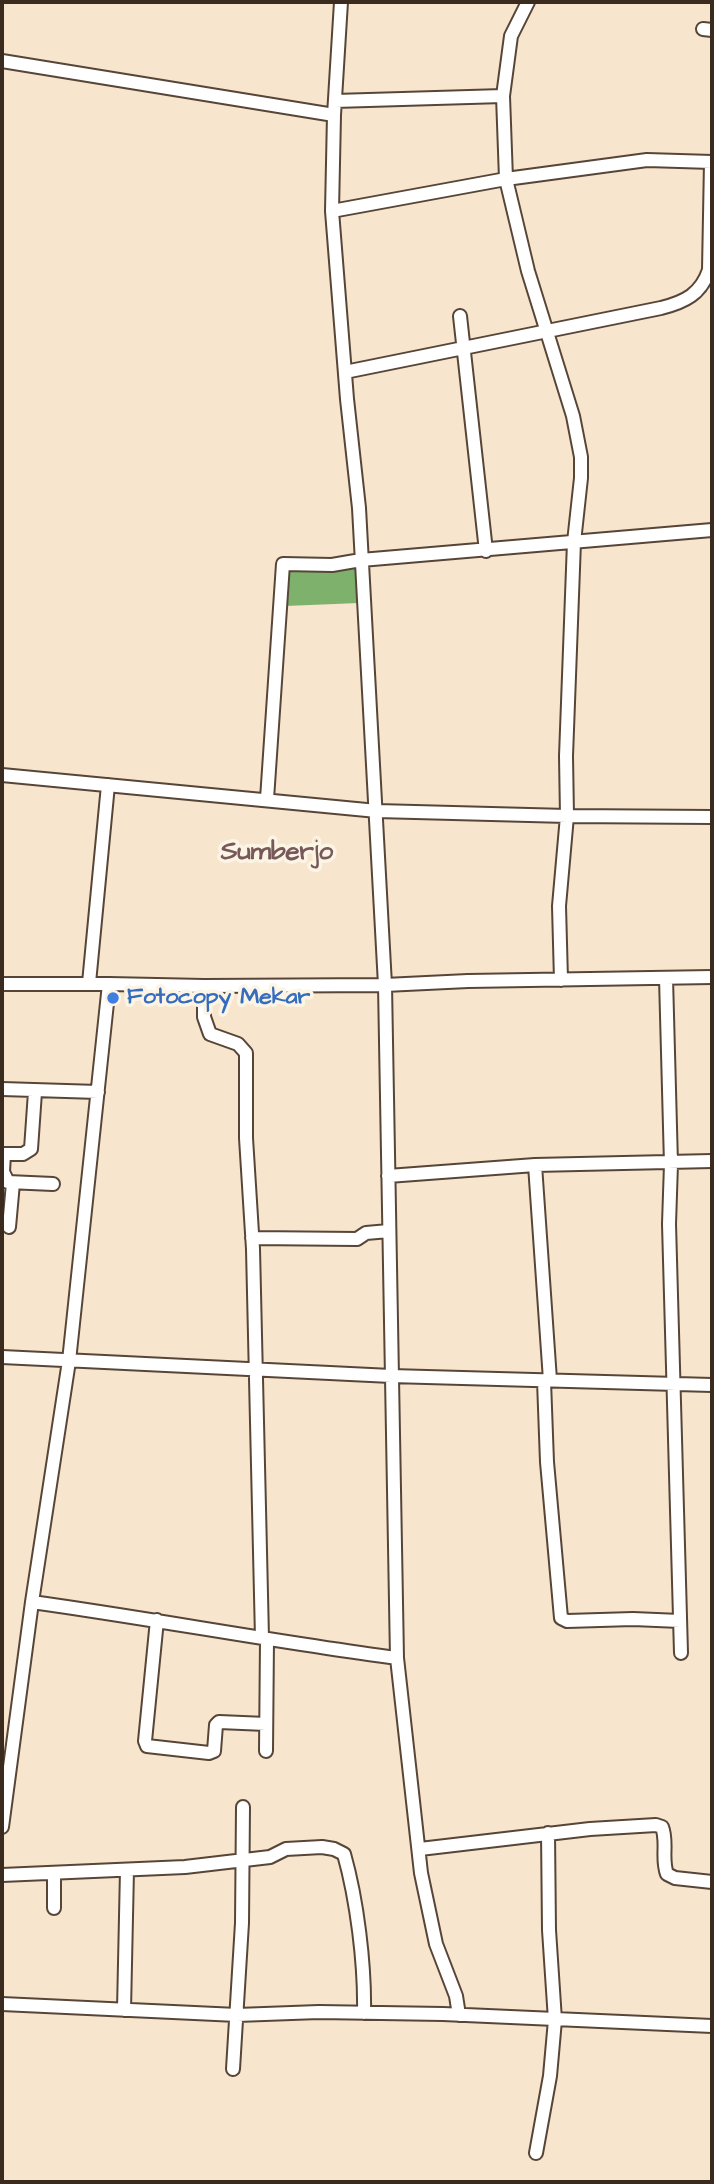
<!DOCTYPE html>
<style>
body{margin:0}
#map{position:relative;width:714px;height:2184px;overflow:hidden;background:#f7e5cd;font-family:"Architects Daughter",sans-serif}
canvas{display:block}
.frame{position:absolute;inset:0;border:4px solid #3b2a1e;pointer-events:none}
</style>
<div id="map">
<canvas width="714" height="2184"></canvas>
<div class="frame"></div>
</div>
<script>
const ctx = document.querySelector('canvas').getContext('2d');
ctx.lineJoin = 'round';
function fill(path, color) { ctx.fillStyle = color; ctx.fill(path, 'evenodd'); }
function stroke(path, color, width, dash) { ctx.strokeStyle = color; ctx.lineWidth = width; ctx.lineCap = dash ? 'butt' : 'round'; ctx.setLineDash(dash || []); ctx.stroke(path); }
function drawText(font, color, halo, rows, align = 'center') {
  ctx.font = font + ' "Architects Daughter",sans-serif'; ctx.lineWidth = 7; ctx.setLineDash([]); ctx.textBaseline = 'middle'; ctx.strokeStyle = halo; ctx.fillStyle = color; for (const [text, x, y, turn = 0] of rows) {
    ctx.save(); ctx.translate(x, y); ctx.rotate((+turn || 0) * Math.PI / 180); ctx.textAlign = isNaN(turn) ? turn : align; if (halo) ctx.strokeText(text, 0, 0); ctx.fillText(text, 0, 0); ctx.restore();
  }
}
fill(new Path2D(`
 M358,563L359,603L285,606L284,569Z`), '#7eb16c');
const minor = new Path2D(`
 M703,29L712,30
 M2,61L334,115
 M503,96L511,36L528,2
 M335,101L503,96L506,179L647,160L712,162
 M332,211L506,179L528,271L573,416L581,457V478L574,542L566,756L567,816L559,906L561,980
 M460,316L486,551
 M345,372L661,308C685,302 701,294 709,270L711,162
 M2,775L377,811L567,816L712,817
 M267,799L283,564L332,565L361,560L712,530
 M666,978L671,1164L669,1224L681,1653
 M89,983L108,785
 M2,984H109
 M204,986V1017L210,1034L238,1044L246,1053V1138L253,1249L262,1638
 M2,1089L98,1092
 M2,1154H23L31,1149L35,1092
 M4,1154L3,1172L8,1182L53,1184
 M535,1165L550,1380
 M388,1176L535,1165L712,1161
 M9,1227L13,1183
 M252,1238L357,1239L366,1233L389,1231
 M2,1357L391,1376L712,1385
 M544,1381L547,1462L561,1618L567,1621L633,1619L680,1621
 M32,1602C154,1619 275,1642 397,1658
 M157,1620L145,1741L147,1746L209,1753L214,1751L216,1725L219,1722L266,1724
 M266,1751L267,1640
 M2,1827L32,1602L69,1361L109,984L204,986L385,985L359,508L347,399L332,211L334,115L341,2
 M420,1849L590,1829L656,1825L662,1827C668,1842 661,1859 667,1874L675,1878L712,1882
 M2,1875L185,1867L270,1857L286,1849L322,1847L334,1849L344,1854C357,1900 365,1964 364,2013
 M54,1908V1873
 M2,2004L237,2015L319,2012L443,2014L712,2026
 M124,2010L127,1870
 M459,2015L456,1996L436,1944L421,1873L397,1658L385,985L468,981L712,977
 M233,2069L242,1923L243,1807
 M536,2153L550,2076L555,2020L549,1930L548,1833`);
stroke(minor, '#574638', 16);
stroke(minor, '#fff', 12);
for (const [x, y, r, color] of [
 [113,998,7,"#3f7fe0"]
]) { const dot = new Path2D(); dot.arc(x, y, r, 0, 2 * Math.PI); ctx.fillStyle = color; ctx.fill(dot); stroke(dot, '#fcf5e5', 2.5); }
drawText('bold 23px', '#366cbe', '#fcf5e5', [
 ["Fotocopy Mekar",127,998]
], 'left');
drawText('bold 26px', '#78595a', '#fcf5e5', [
 ["Sumberjo",277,854]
]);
</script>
